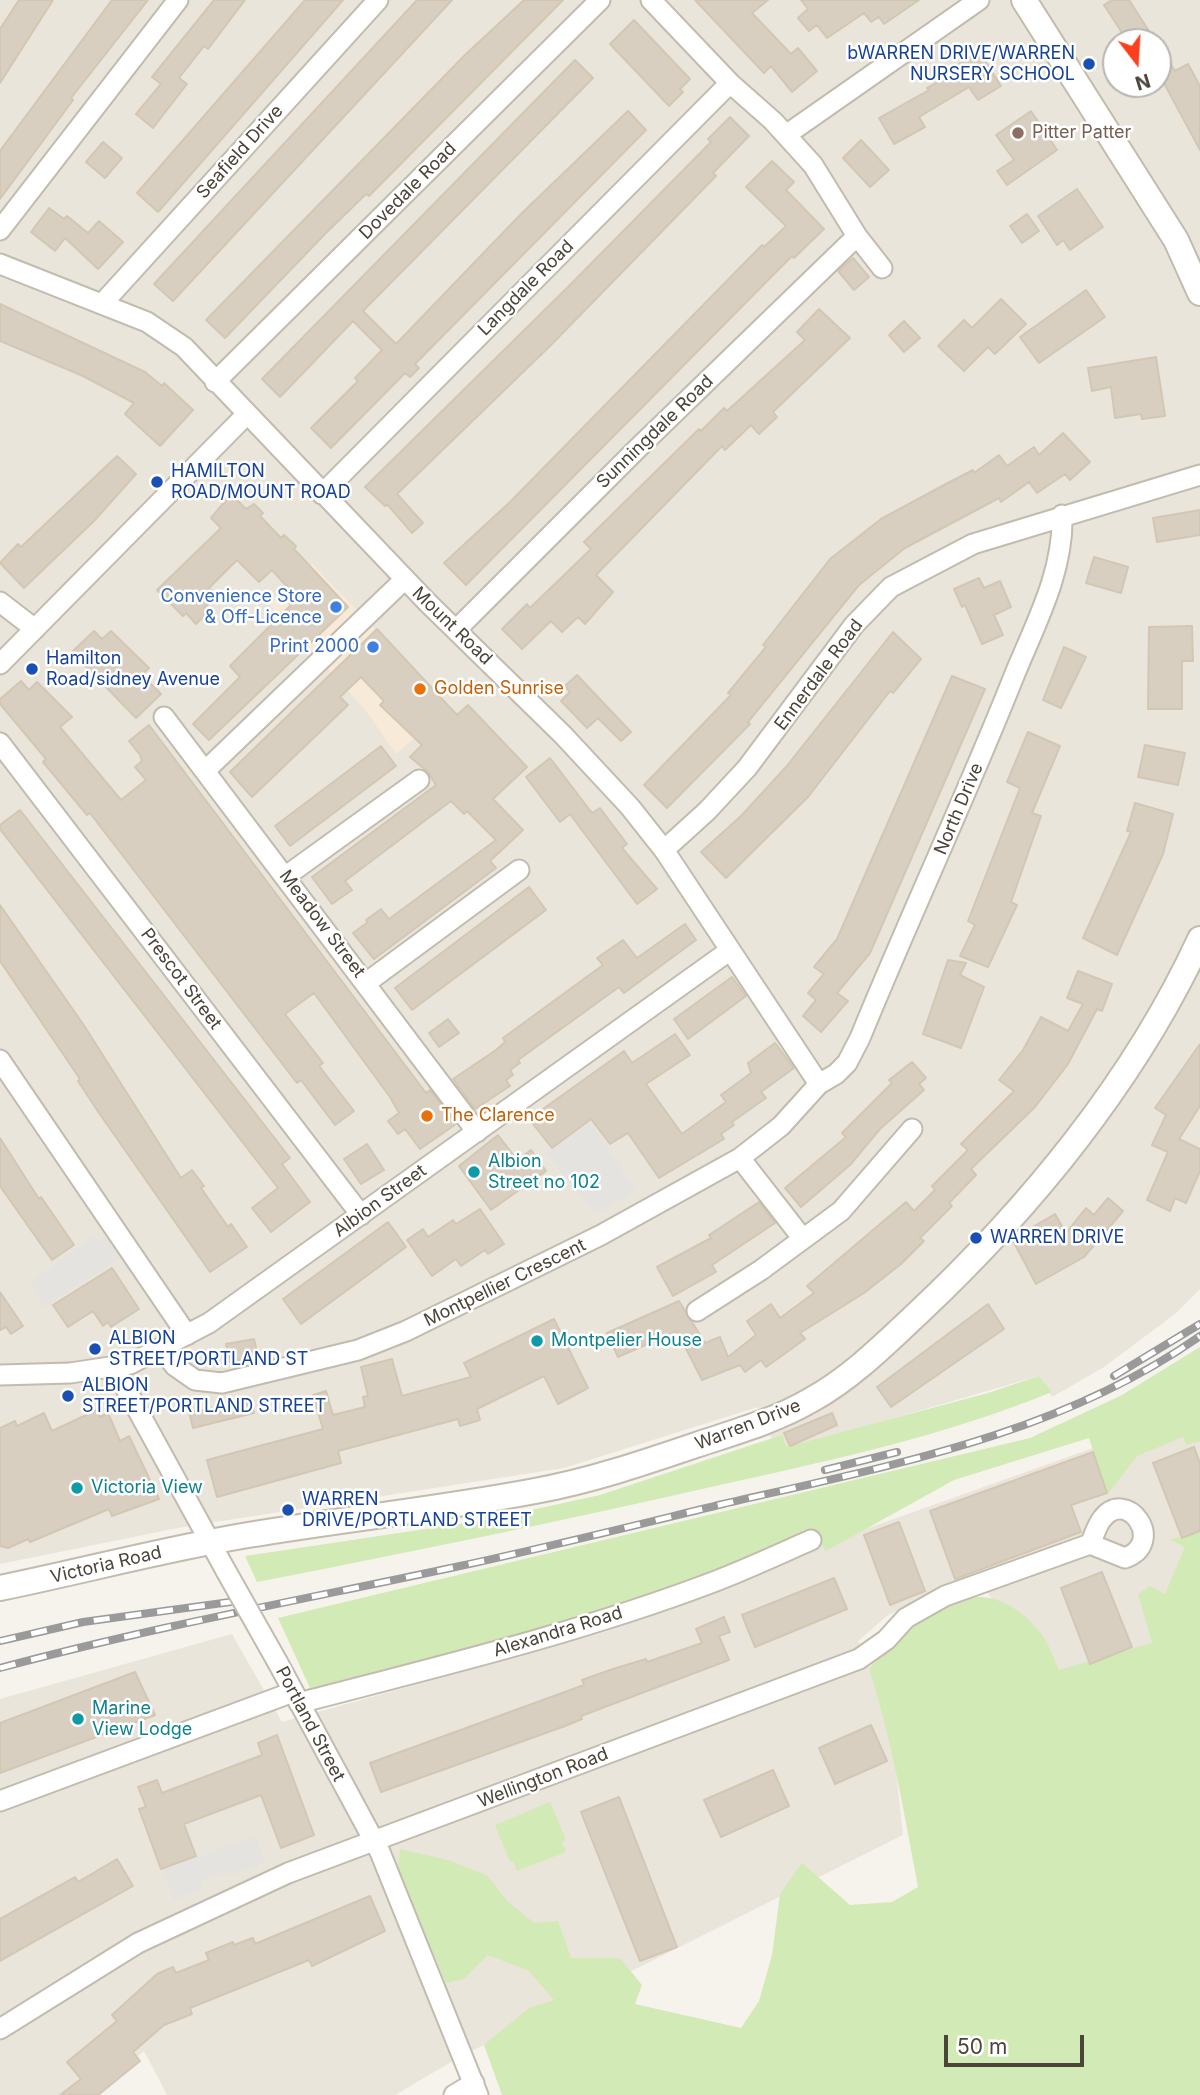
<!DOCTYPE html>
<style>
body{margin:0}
#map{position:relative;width:1200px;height:2095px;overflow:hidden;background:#f6f3ec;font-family:Inter,sans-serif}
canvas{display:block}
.north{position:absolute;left:1102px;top:28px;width:70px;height:70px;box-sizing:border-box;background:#fff;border:2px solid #b7b4b0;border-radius:50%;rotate:163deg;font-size:19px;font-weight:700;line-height:28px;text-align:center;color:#4b4439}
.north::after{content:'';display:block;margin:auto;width:24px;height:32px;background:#fc3f1d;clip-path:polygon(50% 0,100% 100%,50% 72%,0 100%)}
.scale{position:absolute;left:944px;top:2035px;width:140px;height:32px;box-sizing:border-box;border:4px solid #4b4439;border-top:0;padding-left:9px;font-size:21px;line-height:24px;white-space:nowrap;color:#4b4439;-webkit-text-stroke:5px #fff;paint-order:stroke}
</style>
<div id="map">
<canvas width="1200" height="2095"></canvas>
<div class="north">N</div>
<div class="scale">50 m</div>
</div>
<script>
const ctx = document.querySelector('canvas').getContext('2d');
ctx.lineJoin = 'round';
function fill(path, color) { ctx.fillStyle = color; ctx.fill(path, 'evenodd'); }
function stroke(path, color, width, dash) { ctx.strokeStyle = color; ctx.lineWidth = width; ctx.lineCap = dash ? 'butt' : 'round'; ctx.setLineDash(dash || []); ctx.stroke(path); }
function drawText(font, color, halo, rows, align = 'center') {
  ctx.font = font + ' Inter,sans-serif'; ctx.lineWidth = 5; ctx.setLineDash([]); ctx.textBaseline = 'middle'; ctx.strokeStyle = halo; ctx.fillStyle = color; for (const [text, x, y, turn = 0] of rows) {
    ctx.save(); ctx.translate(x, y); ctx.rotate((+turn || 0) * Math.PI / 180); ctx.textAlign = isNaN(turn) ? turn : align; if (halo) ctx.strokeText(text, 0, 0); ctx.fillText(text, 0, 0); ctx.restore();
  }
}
fill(new Path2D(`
 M0,0H1200V1289L1175,1314L1104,1367L1052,1397L1039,1376L777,1452L758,1407L564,1468L183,1527L0,1564ZM1116,42H1158V84H1116Z
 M1200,1433V1597L1150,1655L1078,1686L1017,1634L978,1579L888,1615L858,1641L890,1714L903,1835L458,2058L395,2095H167L144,2051L91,2095H0V1699L232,1634L282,1722L605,1632L700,1597L815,1547L1096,1447Z`), '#eae5da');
fill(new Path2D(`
 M312,564L452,707L396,754L366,711L270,605Z`), '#f7ead8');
fill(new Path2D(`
 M1200,1347V1441L1186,1445L1183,1437L1137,1456L1107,1495L1089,1438L954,1480L826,1551L813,1533C652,1603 480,1645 310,1688L278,1618L1030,1438L1122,1395Z
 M1039,1376L1052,1392C945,1436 832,1460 720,1485C566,1520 412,1552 257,1582L245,1556L486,1520L600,1495L782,1435L786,1446H790L988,1393Z
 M1200,1531V2095H502L484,2045L529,2008L554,2000L529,1971L488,1955L464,1979L446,1983L398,1869L400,1849L448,1860L487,1875L507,1901L534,1923L558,1921L571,1958H620L642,1985L635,2004L741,2028L759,2001L772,1955L780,1894L802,1863L850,1905L892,1902L918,1887C904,1813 892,1740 869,1668C918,1618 977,1558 1039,1631C1048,1641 1053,1658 1059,1670L1152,1643L1138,1594L1150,1586L1165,1594L1185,1547L1170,1540Z
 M550,1802L566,1840L562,1842L566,1852L517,1871L513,1861L510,1862L495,1825Z`), '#d2eab5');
fill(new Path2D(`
 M589,1120L636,1192L598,1213L593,1211L546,1153Z
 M94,1236L99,1242L106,1237L120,1258L45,1307L30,1283Z
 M255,1836L265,1861L233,1875L224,1872L201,1881L203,1889L174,1900L163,1870Z`), '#e5e3e0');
const building = new Path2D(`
 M19,0H53L0,83V29Z
 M112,0H148L71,98L73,100L0,199V151Z
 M214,0H245L208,49L204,46L179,78L187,84L153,128L136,114L161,84L152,77Z
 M305,0H343L158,212L137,193Z
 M417,0H452L173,301L154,284Z
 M524,0H563L369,196L366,194L325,234L225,338L206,320L465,55Z
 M695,0H768L752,13L791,54L798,48L817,71L792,92L771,66L764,73Z
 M801,0H919L884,24L879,17L871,22L864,13L827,38L817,25L809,31L798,18L808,9Z
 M1112,0H1129L1156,42H1128L1104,5Z
 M634,20L690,79L680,89L683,92L669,106L610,44Z
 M1158,45L1175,71L1188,64L1200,86V150L1158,72Z
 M979,51L1001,86L978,100L969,87L919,117L925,127L894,144L879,118L929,90L927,88L958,70L956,66Z
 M575,60L593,78L363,311L396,344L521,214L628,111L646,130L415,364L419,368L410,377L405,373L331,448L311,428L358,381L355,378L382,350L353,321L280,397L262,379Z
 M1031,111L1057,150L1007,185L997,171L1014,160L996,135Z
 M730,117L749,136L713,173L716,176L550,346L397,494L423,523L412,533L387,504L385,506L365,487L570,285L711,142L708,139Z
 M861,140L889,170L870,187L843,158Z
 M103,142L122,158L105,178L86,162Z
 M772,161L794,182L786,190L824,229L794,258L792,256L466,585L444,563L511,501L762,245L764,247L786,226L746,187Z
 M1077,189L1103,227L1070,250L1063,240L1057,245L1038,216Z
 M49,208L64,219L67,216L88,233L99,221L123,242L98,269L65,238L55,251L31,232Z
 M1027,214L1039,231L1022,243L1010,226Z
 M853,258L869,277L854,290L838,271Z
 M1086,290L1105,317L1039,363L1020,337Z
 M1001,299L1026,324L995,354L988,347L964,371L938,346L964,320L972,328Z
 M0,304L145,372L162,386L164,383L193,410L160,446L125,414L134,403L83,376L0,341Z
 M819,309L850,338L773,412L777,417L759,434L751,425L725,450L722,446L596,575L613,592L585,624L578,617L562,632L551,621L522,649L502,629L527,604L530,608L591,549L584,542L699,429L701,431L724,408L727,411L805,340L797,332Z
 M904,321L920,338L904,352L889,335Z
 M1156,357L1165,416L1142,419L1141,414L1115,418L1111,387L1092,391L1088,368Z
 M1063,433L1090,462L1070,480L1065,474L1037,493L1029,482L1001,502L999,498L905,548L859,585L748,722L750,724L667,808L644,785L731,695L728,693L766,647L763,645L830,559L881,519L944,485L973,470L974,473L999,455L1007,466L1034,447L1039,455Z
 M117,456L136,474L94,521L24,588L0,563L18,544L21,547Z
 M231,494L246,509L254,504L263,513L260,516L281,538L284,535L296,546L294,549L348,607L209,740L193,724L240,677L230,666L291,605L284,598L291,591L272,570L259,582L237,560L209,588L217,596L204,608L208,612L196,624L186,613L183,616L157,590L221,528L211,518Z
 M1200,510V535L1157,542L1153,518Z
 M1094,557L1128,567L1121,593L1086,583Z
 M979,578L984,588L1000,581L1011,607L994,615L1003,635L982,644L965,605L962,607L954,589Z
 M1192,626L1193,661H1182V709H1148L1149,627Z
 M377,629L457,715L468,705L527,767L493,799L523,830L490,861L496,868L374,959L353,933L368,922L366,920L381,909L389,919L496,840L467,811L464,814L451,801L345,881L352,890L332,904L312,877L436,785L428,772L410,757L422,745L380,705L384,701L361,677L340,697L348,705L252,797L230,772Z
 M94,631L102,639L111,631L149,668L142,675L161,694L136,718L72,652Z
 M893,632L921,659L893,693L890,691L808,797L726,878L701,852L741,816L786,767Z
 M1064,647L1086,657L1061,708L1043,700Z
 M577,675L631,732L621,741L598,718L587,728L561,701L570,692L565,686Z
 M952,676L985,689L870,953L837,993L848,1001L821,1032L803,1016L816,1000L808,993L824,974L814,967L837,939Z
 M21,681L29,690L37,682L72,717L60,727L121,800L146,780L135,767L142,761L140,755L129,741L149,725L426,1093L430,1090L456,1124L420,1149L405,1129L398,1134L388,1121L399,1113L390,1097L314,993L285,1014L323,1063L319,1066L354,1111L335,1125L301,1080L297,1083L90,813L87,815L43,762L46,759L0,704V699Z
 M1028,732L1060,746L1032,813L1041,816L1011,902L1017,905L988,967L960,956L975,925L968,921L1020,788L1007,782Z
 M1145,745L1185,753L1178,785L1138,777Z
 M381,746L396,766L290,846L275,826Z
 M550,758L592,813L600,808L627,844L622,848L657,889L637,904L570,814L560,822L526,777Z
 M1135,803L1173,814L1163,854L1117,955L1083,938L1131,832L1127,831Z
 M20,810L290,1158L282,1164L310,1202L271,1232L252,1208L278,1188L0,829V825Z
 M529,887L546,910L412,1010L395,988Z
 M0,905L83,1024L181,1178L192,1170L204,1186L201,1188L228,1227L231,1224L247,1247L210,1272L97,1110L78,1081L80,1079L0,961Z
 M685,924L696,940L624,993L619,987L518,1060L520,1063L510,1070L513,1075L506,1080L510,1086L475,1109L453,1079L496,1050L505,1042L503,1038L603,965L597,958L623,940L637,958Z
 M948,960L966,963L960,975L984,987L961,1048L923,1034Z
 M1078,971L1112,984L1102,1011L1097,1009L1068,1064L1035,1107L971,1169L976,1175L949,1203L952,1206L920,1238L924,1241L901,1264L864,1293L800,1333L805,1339L766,1367L761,1360L745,1372L740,1365L702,1380L677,1331L618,1357L607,1333L679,1301L705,1343L720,1337L728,1357L756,1335L747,1321L771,1304L780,1318L814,1293L807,1286L906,1202L914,1211L935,1190L932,1186L968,1150L961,1144L1014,1091L999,1080L1023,1050L1041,1017L1068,1031L1083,1004L1067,998Z
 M732,977L746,996L688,1039L674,1019Z
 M448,1019L459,1033L439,1047L429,1033Z
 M675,1034L690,1055L646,1084L682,1134L726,1102L721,1095L751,1073L748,1063L775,1043L794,1068L761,1092L766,1098L732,1122L734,1125L721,1134L724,1139L659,1178L628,1133L610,1144L591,1119L552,1148L529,1119L624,1051L632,1063Z
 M1200,1044V1106L1179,1139L1200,1149V1171L1186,1203L1175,1198L1170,1211L1147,1200L1168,1152L1152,1145L1166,1115L1155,1108Z
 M912,1062L926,1078L919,1084L924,1090L880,1129L850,1165L801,1207L785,1188L846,1137L842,1133L892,1083L889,1080Z
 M498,1135L517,1160L531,1150L546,1171L491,1210L459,1166Z
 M0,1138L39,1199L41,1197L74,1245L52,1260L0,1186Z
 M367,1144L384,1170L361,1184L344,1159Z
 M1108,1198L1123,1211L1084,1257L1036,1284L1012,1239L1055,1214L1066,1233L1086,1208L1094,1215Z
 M759,1202L775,1223L712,1265L716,1272L673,1296L657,1267L711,1238L709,1235Z
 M480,1209L504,1244L488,1254L485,1250L461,1266L456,1259L432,1276L407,1240L423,1229L428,1237L453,1220L456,1224Z
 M388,1222L406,1247L301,1324L283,1299Z
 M112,1268L139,1309L111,1327L108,1322L103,1326L93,1311L68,1327L53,1305Z
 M0,1292L23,1326L11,1334L6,1327L0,1330Z
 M988,1304L1004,1329L891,1407L877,1387Z
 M554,1319L588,1388L558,1404L544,1376L477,1409L480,1420L460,1426L458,1419L338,1451L341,1463L217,1497L207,1460L323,1429L313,1395L326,1391L333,1415L365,1407L363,1397L368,1396L361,1367L392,1359L402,1396L471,1377L464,1363Z
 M254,1339L258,1356L230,1362L226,1344Z
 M252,1403L254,1413L193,1428L189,1412Z
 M97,1410L100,1417L108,1413L120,1441L129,1436L159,1499L112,1516L109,1509L30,1542L28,1539L8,1548L0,1546V1428L15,1421L17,1426L44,1413L52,1431Z
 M832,1413L837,1425L790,1446L784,1433Z
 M1194,1447L1200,1463V1531L1182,1538L1153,1463Z
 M1093,1452L1107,1493L1071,1505L1081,1532L955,1579L930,1511Z
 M899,1522L925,1591L890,1605L864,1535Z
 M1102,1572L1132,1647L1090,1664L1061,1588Z
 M834,1578L847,1609L755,1647L742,1615Z
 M724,1617L730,1632L719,1636L729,1660L581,1716L582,1719L565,1726L381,1792L370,1763L584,1685L582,1680L613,1669L646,1659L647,1662L702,1643L696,1629Z
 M135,1672L155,1715L0,1773V1723Z
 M871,1725L887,1761L835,1784L819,1748Z
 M277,1735L314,1835L281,1848L261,1795L184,1824L196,1856L161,1869L139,1809L146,1807L138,1787L157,1780L162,1793L262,1755L258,1743Z
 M773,1770L789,1806L721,1837L704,1800Z
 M619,1797L677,1947L640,1961L581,1812Z
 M117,1859L133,1886L0,1961V1919L75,1877L78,1882Z
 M370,1896L385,1931L312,1966L309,1960L190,2008L192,2014L164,2025L133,2052L140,2061L98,2095H60L81,2079L67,2062L117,2021L112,2015L157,1974L173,1967L176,1973L209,1960L206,1953L233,1942L234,1945L253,1938L255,1944Z`);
fill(building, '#d8cfc1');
stroke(building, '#d3c7b4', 2);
const minor = new Path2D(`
 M651,0L730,83L773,121L813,165L857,236L882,268
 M786,135L979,0
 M0,230L178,0
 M0,264L147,322L184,347L427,602L563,735L630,807L664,850L819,1084
 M102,304L378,0
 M215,382L600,0
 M322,494L730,83
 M0,602L35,629
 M456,630L637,449L857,236
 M0,664L246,415
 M164,717L477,1132
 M0,743L361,1215
 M206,770L405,579
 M664,850L707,811L747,768L854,625L891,587L973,544L1200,475
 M286,876L419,780
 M366,983L519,870
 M0,1060L187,1335
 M740,1158L803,1239
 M697,1311L761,1270L841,1211L912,1129
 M162,1350L175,1366L195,1380L222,1383L358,1350L406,1331L601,1235L740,1158L781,1126L819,1084L836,1074L847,1063L860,1038C909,918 964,801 1012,681C1033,628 1064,574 1062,515
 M114,1367L226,1571
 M0,1375L70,1373L130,1364L209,1323L729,951
 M278,1663L380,1852L478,2095
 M299,1703C436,1667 575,1634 708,1584C743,1571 777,1555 811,1540
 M0,1801L293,1692
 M0,2029L138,1943L288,1873L859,1659L886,1640L906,1618L945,1596L1090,1544C1094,1536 1097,1525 1102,1519C1127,1486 1167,1543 1125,1558L1090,1544
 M454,2095L474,2083`);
const tertiary = new Path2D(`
 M1024,0L1176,240L1200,293
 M0,1588C83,1571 165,1549 248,1535C344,1519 440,1509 535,1491C590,1481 643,1463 696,1445C735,1432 775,1421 811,1400C851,1378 884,1345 917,1314C1030,1208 1135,1080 1200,939`);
stroke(minor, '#c2bbae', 23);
stroke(tertiary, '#c2bbae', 28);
stroke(minor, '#fff', 19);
stroke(tertiary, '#fff', 24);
const rail = new Path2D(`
 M1114,1376L1200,1324
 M825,1470L897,1452
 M0,1641L83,1622L245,1600
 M0,1668C152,1627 306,1599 460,1566C548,1547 636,1525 723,1504C888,1466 1059,1435 1200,1336`);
stroke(rail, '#9a9a9a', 8);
stroke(rail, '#fff', 5, [16]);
const minorBridge = new Path2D(`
 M226,1571L278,1663`);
stroke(minorBridge, '#c2bbae', 23, []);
stroke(minorBridge, '#fff', 19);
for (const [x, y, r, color] of [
 [1089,64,7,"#1a4fb4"],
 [1018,133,7,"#8d6e63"],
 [157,482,7,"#1a4fb4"],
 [336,607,7,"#3f7fe0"],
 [373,647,7,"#3f7fe0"],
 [32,669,7,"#1a4fb4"],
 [420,689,7,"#e8710a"],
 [427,1116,7,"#e8710a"],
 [474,1172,7,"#0f9aa8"],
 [976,1238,7,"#1a4fb4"],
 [537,1341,7,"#0f9aa8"],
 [95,1349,7,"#1a4fb4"],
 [68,1396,7,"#1a4fb4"],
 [77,1488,7,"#0f9aa8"],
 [288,1510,7,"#1a4fb4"],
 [78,1719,7,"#0f9aa8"]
]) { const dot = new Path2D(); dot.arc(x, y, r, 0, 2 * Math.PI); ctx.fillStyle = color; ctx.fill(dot); stroke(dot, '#fff', 2.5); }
drawText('18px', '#164399', '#fff', [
 ["bWARREN DRIVE/WARREN",1075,54,"right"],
 ["NURSERY SCHOOL",1075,75,"right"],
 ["HAMILTON",171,472],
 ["ROAD/MOUNT ROAD",171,493],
 ["Hamilton",46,659],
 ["Road/sidney Avenue",46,680],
 ["WARREN DRIVE",990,1238],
 ["ALBION",109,1339],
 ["STREET/PORTLAND ST",109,1360],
 ["ALBION",82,1386],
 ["STREET/PORTLAND STREET",82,1407],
 ["WARREN",302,1500],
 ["DRIVE/PORTLAND STREET",302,1521]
], 'left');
drawText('18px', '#785e54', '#fff', [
 ["Pitter Patter",1032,133]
], 'left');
drawText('18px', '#4b4439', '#fff', [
 ["Seafield Drive",240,152,-48],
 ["Dovedale Road",408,191,-45],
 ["Langdale Road",526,288,-45],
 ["Sunningdale Road",655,432,-44],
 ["Mount Road",452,626,44],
 ["Ennerdale Road",819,675,-53],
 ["North Drive",959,809,-67],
 ["Meadow Street",322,924,53],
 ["Prescot Street",181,979,53],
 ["Albion Street",380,1201,-36],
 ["Montpellier Crescent",505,1283,-26],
 ["Warren Drive",748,1425,-21],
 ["Victoria Road",106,1565,-13],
 ["Alexandra Road",558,1632,-17],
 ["Portland Street",310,1724,62],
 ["Wellington Road",543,1778,-21]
]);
drawText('18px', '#366cbe', '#fff', [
 ["Convenience Store",322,597],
 ["& Off-Licence",322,618],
 ["Print 2000",359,647]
], 'right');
drawText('18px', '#c56008', '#fff', [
 ["Golden Sunrise",434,689],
 ["The Clarence",441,1116]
], 'left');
drawText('18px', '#0d838f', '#fff', [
 ["Albion",488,1162],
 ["Street no 102",488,1183],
 ["Montpelier House",551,1341],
 ["Victoria View",91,1488],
 ["Marine",92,1709],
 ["View Lodge",92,1730]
], 'left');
</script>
